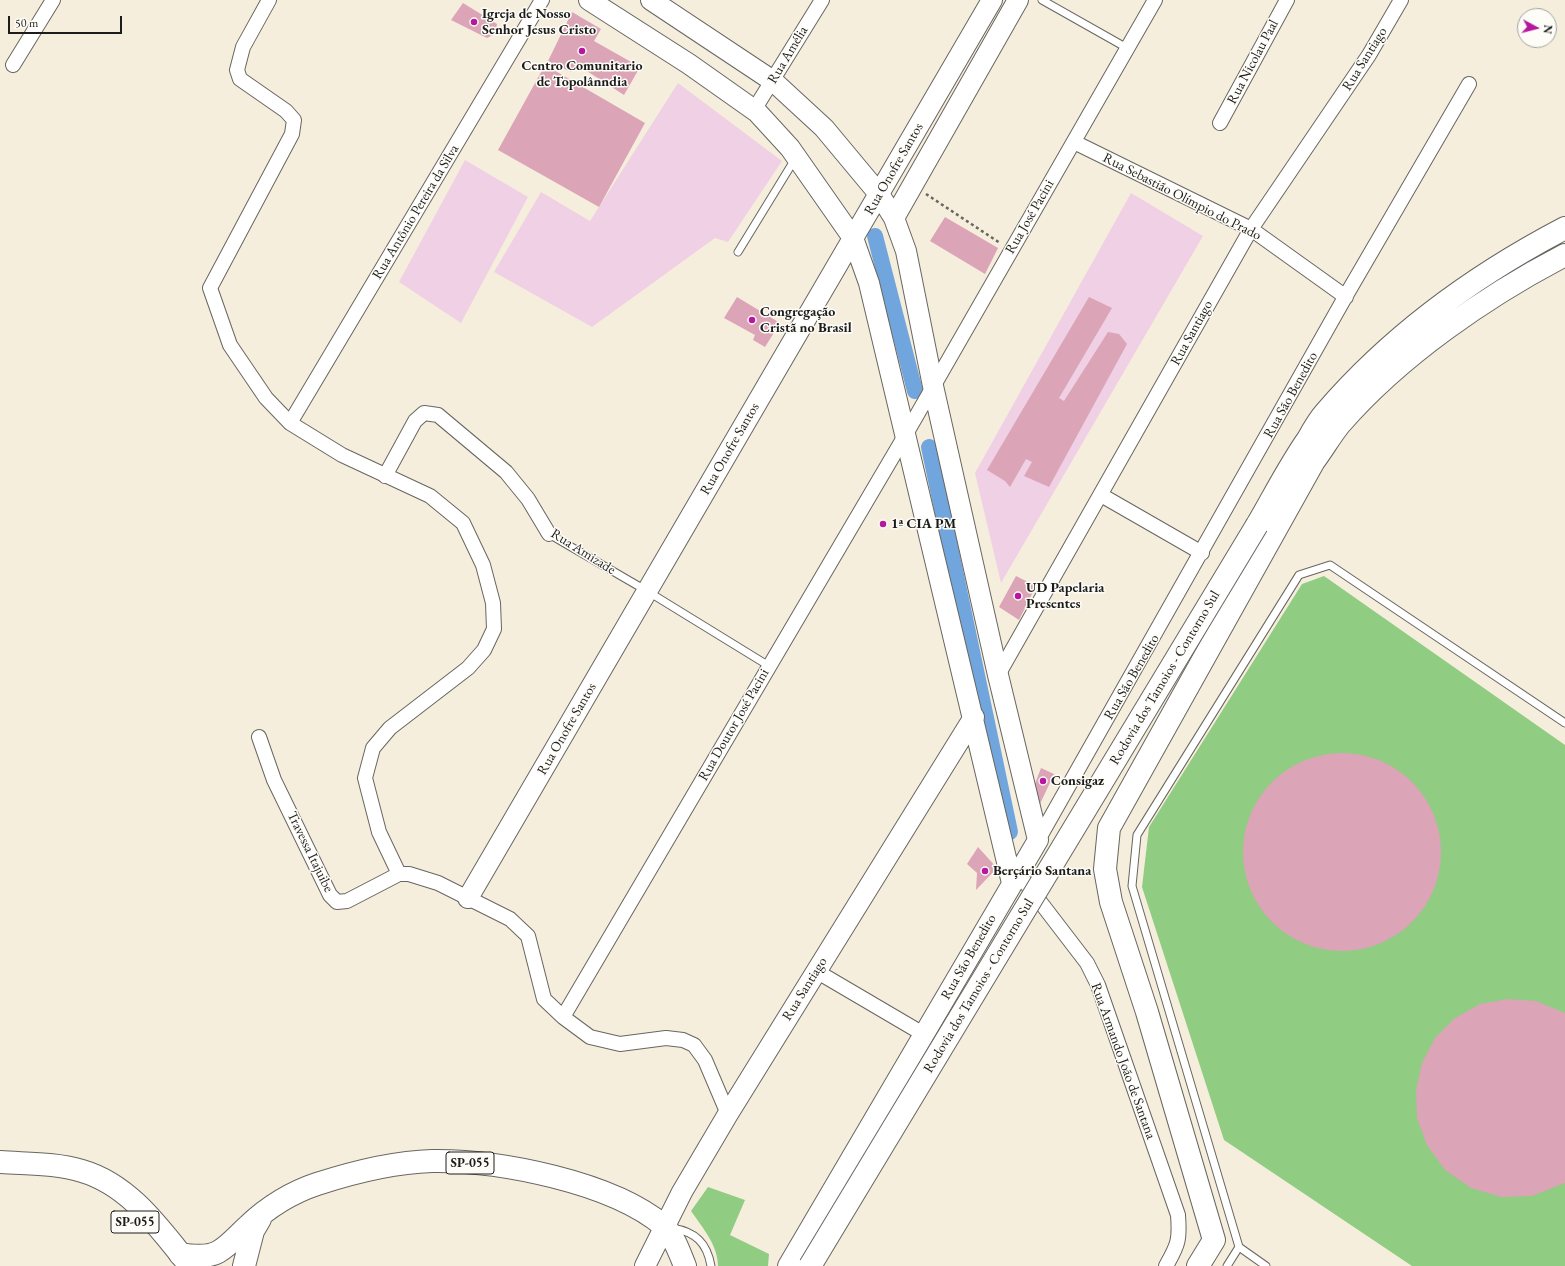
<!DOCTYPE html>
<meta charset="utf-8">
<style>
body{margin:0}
#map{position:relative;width:1565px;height:1266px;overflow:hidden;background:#f6eedd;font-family:"EB Garamond",serif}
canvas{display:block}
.north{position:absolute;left:1517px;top:8px;width:40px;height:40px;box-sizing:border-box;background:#fdfcf7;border:1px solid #a3a29f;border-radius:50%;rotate:97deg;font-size:11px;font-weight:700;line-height:16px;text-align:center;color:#1c1c1c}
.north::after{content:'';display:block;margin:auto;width:14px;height:18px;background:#b5179e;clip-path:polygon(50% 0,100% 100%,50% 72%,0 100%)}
.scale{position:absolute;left:8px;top:16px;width:114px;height:18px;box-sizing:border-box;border:2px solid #1c1c1c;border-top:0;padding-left:5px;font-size:12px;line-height:14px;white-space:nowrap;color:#1c1c1c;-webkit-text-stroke:3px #fdfcf7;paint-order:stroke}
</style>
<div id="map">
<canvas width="1565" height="1266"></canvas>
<div class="north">N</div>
<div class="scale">50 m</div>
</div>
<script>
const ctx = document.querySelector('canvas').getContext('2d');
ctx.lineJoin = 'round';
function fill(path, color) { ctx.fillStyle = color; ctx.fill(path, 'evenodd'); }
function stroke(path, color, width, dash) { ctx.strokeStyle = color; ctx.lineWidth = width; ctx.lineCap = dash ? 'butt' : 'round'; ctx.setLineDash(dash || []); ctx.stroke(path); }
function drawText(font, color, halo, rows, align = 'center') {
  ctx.font = font + ' "EB Garamond",serif'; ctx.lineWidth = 3; ctx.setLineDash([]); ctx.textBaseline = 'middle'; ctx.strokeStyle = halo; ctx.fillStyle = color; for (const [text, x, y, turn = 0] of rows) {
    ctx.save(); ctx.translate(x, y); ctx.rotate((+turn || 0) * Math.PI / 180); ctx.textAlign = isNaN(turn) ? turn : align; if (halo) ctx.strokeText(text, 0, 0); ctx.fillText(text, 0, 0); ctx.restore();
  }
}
fill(new Path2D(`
 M678,83L782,161L728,242L715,238L592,327L494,272L541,192L590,221Z
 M465,160L528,197L461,323L399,282Z
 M1131,193L1203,236L1001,583L975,473Z`), '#efd0e5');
fill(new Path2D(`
 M1324,576L1565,745V1266H1412L1224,1140L1142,887L1149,827L1302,584Z
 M708,1187L745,1200L730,1235L769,1254L768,1266H718C718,1245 702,1227 691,1211Z`), '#90cc81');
stroke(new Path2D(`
 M875,236L915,391
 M929,447L1010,832`), '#71a5dd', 16);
fill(new Path2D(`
 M463,3L497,24L495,34L487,38L451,20Z
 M572,12L601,29L594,41L640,67L624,95L576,64L571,72L548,61Z
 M545,65L645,123L599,207L498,150Z
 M945,217L998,248L985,274L930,241Z
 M737,297L780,323L765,347L753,340L755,335L724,318Z
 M1089,297L1112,308L1059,398L1064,401L1108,332L1119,334L1127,344L1049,487L1024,476L1032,462L1026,459L1010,487L1005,481L987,470Z
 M1016,576L1036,586L1019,620L999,607Z
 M1243 852a99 99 0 1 1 198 0a99 99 0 1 1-198 0Z
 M1041,768L1054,774L1040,804L1033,789Z
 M978,847L997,868L976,890L977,873L967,864Z
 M1508,999L1536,1001L1565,1013V1183L1532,1196L1501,1197L1471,1188L1445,1170L1427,1145L1417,1118L1416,1090L1422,1063L1435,1038L1455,1018L1480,1004Z`), '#dba4b7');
const lane = new Path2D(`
 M1042,0L1127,48
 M738,252L795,159
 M549,534L647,591L769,666
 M672,1228C696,1232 707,1243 711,1266
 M1239,1247L1266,1266
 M1227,1266L1239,1247L1132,886L1137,835L1299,575L1330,565L1565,723`);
const street = new Path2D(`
 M269,0L243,47L237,70L240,79L286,111L294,120L292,134L210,288L230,345L266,398L290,423L342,455L430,496L463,523L483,565L493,603L494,629L484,650L468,668L390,728L373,748L365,778L379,832L399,874H409L438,883L510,919L528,936L544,999L563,1017L590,1037L620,1044L666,1038L683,1040L694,1045L705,1060L728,1114
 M13,65L53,0
 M754,110L822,0
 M1220,123L1287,0
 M1074,142L1251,229L1346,297
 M290,423L542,0
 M385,476L415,421L424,413L438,415L506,472L528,499L549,534
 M1101,495L1202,553
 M998,675L1251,229L1369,55L1401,0
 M259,737L274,780L330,895L337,902L347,901L399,874
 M1038,840L1348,292L1469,84
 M1018,873L1087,963L1098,985L1178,1215C1180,1240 1178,1245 1166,1266
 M816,971L925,1035
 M563,1017L906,434L1155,0`);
const secondary = new Path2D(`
 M589,0L689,64L757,112L790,148L853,238L869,283L1012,883
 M651,0L773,81L824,128L879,194L894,218L906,251L933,386L998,675L1038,840L788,1266
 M894,218L1018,0
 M468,898L992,0
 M645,1266L682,1192L728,1114L974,717`);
const primary = new Path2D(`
 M180,1254C192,1256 207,1258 218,1252C229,1246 239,1234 248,1226C268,1207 290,1193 317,1184C351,1173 396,1162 432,1161C499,1160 612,1182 664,1226C674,1236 680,1254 685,1266
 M244,1266L253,1231L260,1219`);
const highway = new Path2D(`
 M1257,525C1274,496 1289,466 1308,439C1313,430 1318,421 1325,413C1391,336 1475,275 1565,228
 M0,1162C27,1164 56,1163 82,1171C130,1185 160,1229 190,1266
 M1198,1266L1214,1240L1147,1012L1111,902L1105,869L1109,828L1314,461C1323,449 1331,435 1340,424C1399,356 1486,296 1565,255`);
stroke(lane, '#686660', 9);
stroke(street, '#686660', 16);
stroke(secondary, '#686660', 22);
stroke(primary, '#686660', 24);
stroke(highway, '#686660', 24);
stroke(new Path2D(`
 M926,194L1000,243`), '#686660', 2.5, [3, 3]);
stroke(lane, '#fff', 7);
stroke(street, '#fff', 14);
stroke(secondary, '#fff', 20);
stroke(primary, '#fff', 22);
stroke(highway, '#fff', 22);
const highwayBridge = new Path2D(`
 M810,1266L1257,525`);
stroke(highwayBridge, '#686660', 24, []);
stroke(highwayBridge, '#fff', 22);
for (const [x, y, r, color] of [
 [474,22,4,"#b5179e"],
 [582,51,4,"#b5179e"],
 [752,320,4,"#b5179e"],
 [883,524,4,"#b5179e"],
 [1018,596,4,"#b5179e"],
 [1043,781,4,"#b5179e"],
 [985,871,4,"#b5179e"]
]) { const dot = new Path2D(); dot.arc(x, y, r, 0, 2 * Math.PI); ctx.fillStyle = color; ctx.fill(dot); stroke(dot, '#fdfcf7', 1.5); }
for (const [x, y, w] of [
 [470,1163,48],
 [135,1222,48]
]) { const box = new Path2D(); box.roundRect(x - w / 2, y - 11, w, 22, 3); ctx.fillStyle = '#fdfcf7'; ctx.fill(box); stroke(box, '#1c1c1c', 1); }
drawText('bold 13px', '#1c1c1c', null, [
 ["SP-055",470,1163],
 ["SP-055",135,1222]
]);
drawText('bold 14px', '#1c1c1c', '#fdfcf7', [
 ["Igreja de Nosso",482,14],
 ["Senhor Jesus Cristo",482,30],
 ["Centro Comunitario",582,66,"center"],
 ["de Topolânndia",582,82,"center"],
 ["Congregação",760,312],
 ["Cristã no Brasil",760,328],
 ["1ª CIA PM",891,524],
 ["UD Papelaria",1026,588],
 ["Presentes",1026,604],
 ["Consigaz",1051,781],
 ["Berçário Santana",993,871]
], 'left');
drawText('14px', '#1c1c1c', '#fdfcf7', [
 ["Rua Amélia",788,55,-59],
 ["Rua Santiago",1365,59,-58],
 ["Rua Nicolau Paal",1253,62,-62],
 ["Rua Onofre Santos",894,169,-60],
 ["Rua Sebastião Olímpio do Prado",1182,197,27],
 ["Rua Antônio Pereira da Silva",416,212,-59],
 ["Rua José Pacini",1030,217,-60],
 ["Rua Santiago",1192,333,-61],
 ["Rua São Benedito",1291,395,-61],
 ["Rua Onofre Santos",730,449,-60],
 ["Rua Amizade",583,552,32],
 ["Rua São Benedito",1132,677,-60],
 ["Rodovia dos Tamoios - Contorno Sul",1165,678,-59],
 ["Rua Doutor José Pacini",734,725,-60],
 ["Rua Onofre Santos",567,729,-60],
 ["Travessa Itajuibe",310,852,64],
 ["Rua São Benedito",969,957,-60],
 ["Rodovia dos Tamoios - Contorno Sul",979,986,-59],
 ["Rua Santiago",805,989,-58],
 ["Rua Armando João de Santana",1123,1061,70]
]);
</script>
